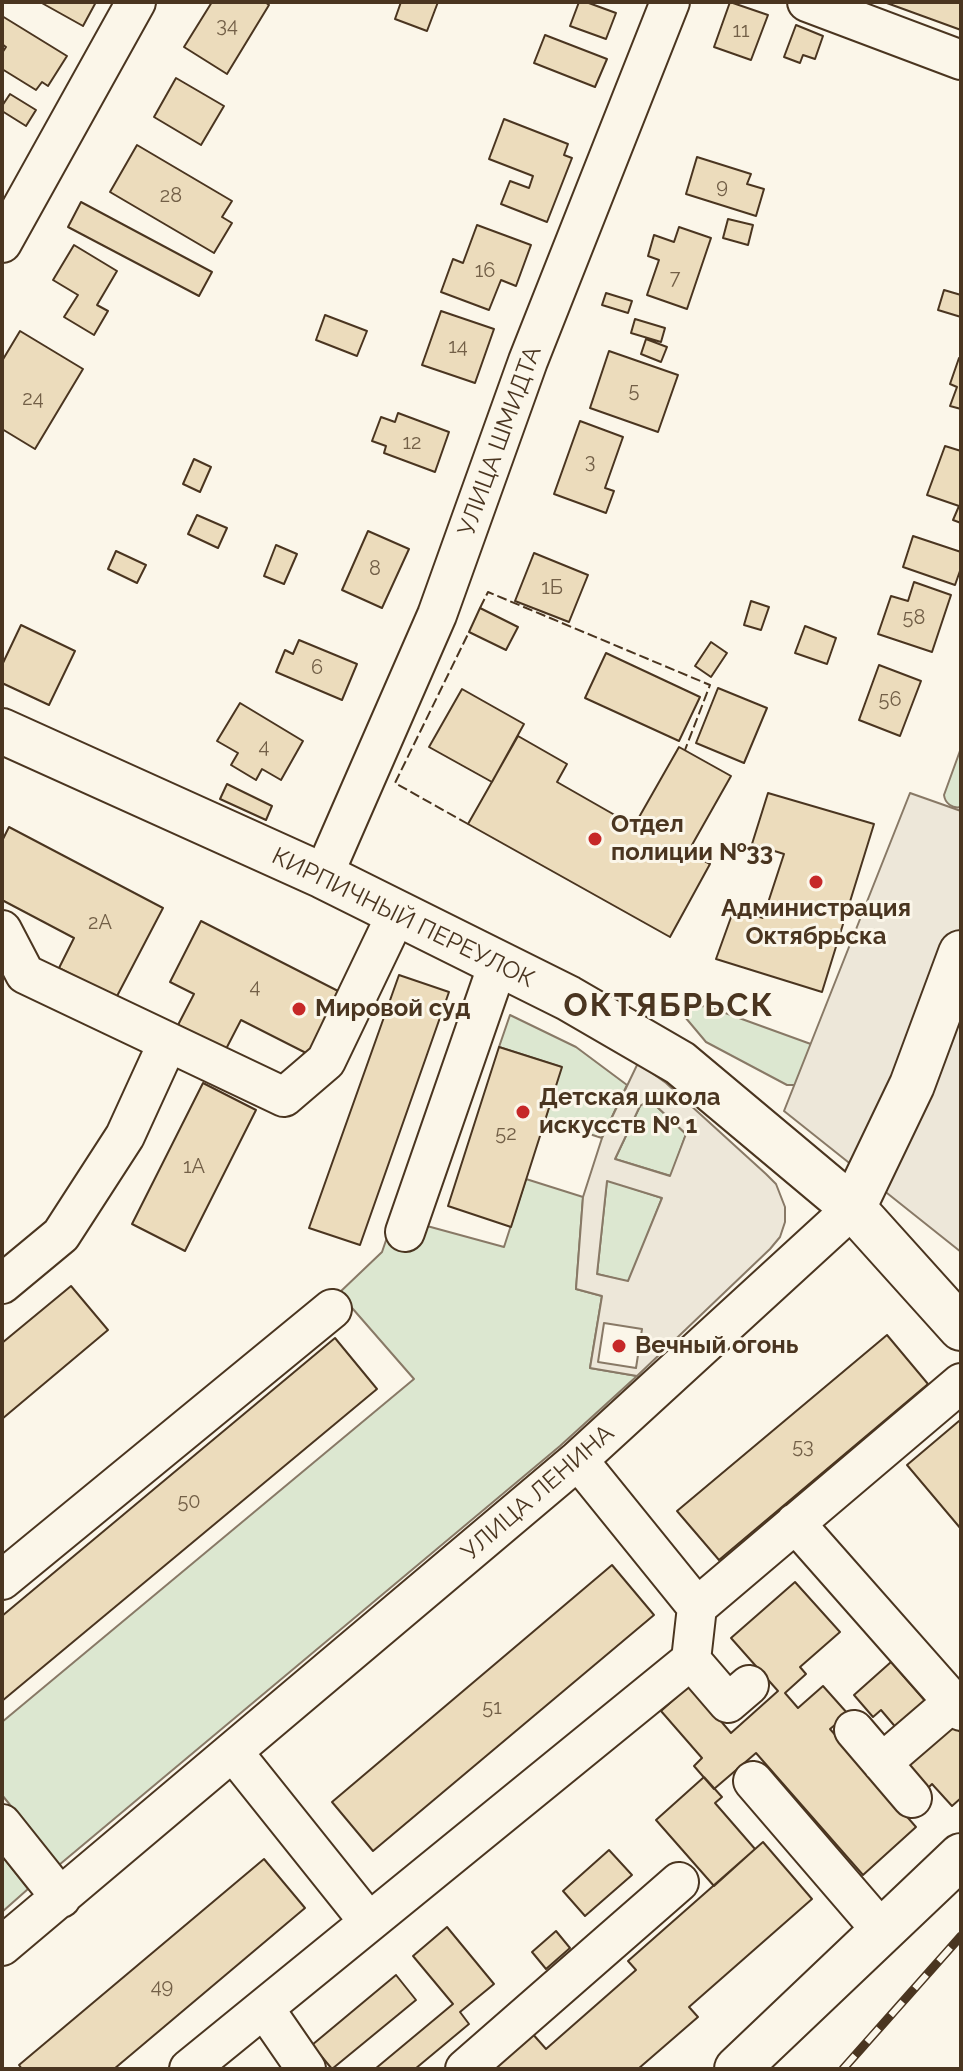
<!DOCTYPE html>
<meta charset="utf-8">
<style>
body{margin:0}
#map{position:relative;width:963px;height:2071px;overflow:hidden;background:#fbf6e9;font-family:Raleway,sans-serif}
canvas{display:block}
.frame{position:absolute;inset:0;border:4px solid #4a3520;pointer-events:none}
</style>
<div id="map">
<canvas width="963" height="2071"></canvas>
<div class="frame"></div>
</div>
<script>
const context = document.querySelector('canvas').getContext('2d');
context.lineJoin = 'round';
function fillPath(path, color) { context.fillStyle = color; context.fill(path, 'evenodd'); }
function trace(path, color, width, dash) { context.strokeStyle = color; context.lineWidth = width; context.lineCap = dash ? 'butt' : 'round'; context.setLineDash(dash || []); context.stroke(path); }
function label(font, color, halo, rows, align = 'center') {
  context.font = font + ' Raleway,sans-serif'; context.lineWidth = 6; context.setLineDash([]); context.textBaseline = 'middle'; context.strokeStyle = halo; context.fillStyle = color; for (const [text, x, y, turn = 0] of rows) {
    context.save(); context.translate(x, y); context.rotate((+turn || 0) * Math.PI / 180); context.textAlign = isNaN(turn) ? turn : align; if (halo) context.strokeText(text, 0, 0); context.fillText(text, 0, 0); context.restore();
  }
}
const green = new Path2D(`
 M961 748V807C952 809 945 803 944 795Z
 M706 1006 819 1047 795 1085H787L706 1042 685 1017 689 1007Z
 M510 1015 576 1047 627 1085 602 1138 545 1120 561 1067 499 1047Z
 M646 1101 654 1104 686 1134 671 1176 615 1159 640 1106Z
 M526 1179 583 1197 576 1289 602 1296 590 1368 637 1376 560 1446 59 1865 2 1795V1722L414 1379 339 1293 382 1252 394 1217 504 1247Z
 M607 1180 662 1198 629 1282 597 1274Z
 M2 1856 28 1889 2 1912Z`);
fillPath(green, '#dce7d0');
trace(green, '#887966', 2);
const parking = new Path2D(`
 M910 793 961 811V1252L784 1111Z
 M638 1063 666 1083 766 1174 776 1184 785 1207V1222L780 1237 770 1249 637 1376 590 1368 602 1296 576 1289 583 1197 602 1138ZM646 1102 654 1104 686 1134 670 1176 615 1159 640 1106ZM607 1181 662 1198 628 1281 597 1274ZM604 1323 642 1329 636 1368 598 1362Z`);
fillPath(parking, '#ede7d9');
trace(parking, '#887966', 2);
const building = new Path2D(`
 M40 2H96L83 26Z
 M212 2H265L269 5 227 74 184 47Z
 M401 2H438L427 31 395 19Z
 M579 2H586L616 13 606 39 570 26Z
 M730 2 768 15 751 60 714 47Z
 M884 2H961V30Z
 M2 16 67 56 48 86 42 82 36 90 2 69V53L6 47 2 44Z
 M796 25 823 36 815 59 803 55 800 63 784 57Z
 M545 35 607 59 595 87 534 63Z
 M176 78 224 106 201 145 154 117Z
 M10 94 36 110 26 126 2 111V106Z
 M504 119 568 144 564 155 572 158 547 222 501 204 510 181 529 188 533 176 489 159Z
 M137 145 232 201 222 217 232 223 214 253 110 192Z
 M697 157 751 174 747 184 764 189 756 216 686 194Z
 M81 202 212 272 199 296 68 227Z
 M728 219 753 225 748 245 723 238Z
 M477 225 531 245 516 286 501 280 489 310 441 292 453 259 463 263Z
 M679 227 711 238 687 309 647 295 659 260 648 256 654 235 674 242Z
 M74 245 117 271 97 305 108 311 94 335 64 317 78 295 53 280Z
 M944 290 961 295V317L938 310Z
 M606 293 632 301 628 313 602 305Z
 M441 311 494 329 475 383 422 365Z
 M325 315 367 331 357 356 316 340Z
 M635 319 665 328 661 342 631 333Z
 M20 331 83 369 35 449 2 429V361Z
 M646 339 667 347 661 362 641 354Z
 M609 351 678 375 658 432 590 408Z
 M959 358 961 359V409L950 406 957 387 950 384Z
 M398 413 449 432 435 472 384 453 386 446 372 441 381 417 395 422Z
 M580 421 623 437 605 488 614 491 606 513 554 494Z
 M945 446 961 451V523L953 520 959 506 927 495Z
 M194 459 211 467 200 492 183 484Z
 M197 515 227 528 218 548 188 534Z
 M368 531 409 549 382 608 342 590Z
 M913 536 961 552V568L955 585 903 567Z
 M276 545 297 554 284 584 264 576Z
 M116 551 146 565 137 583 108 569Z
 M534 553 588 575 569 622 515 601Z
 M914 582 951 595 932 652 878 634 891 596 908 601Z
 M751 601 769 607 761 630 744 625Z
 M480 608 518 627 506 650 469 632Z
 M21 625 75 651 49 705 2 683V665Z
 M805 626 836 638 827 664 795 653Z
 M299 640 357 664 342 700 276 672 285 650 293 654Z
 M711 642 727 653 711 677 695 666Z
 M606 653 700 697 679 741 585 698Z
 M879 665 921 681 900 736 859 720Z
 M718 688 767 708 744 763 696 743Z
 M462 689 524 724 492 782 429 747Z
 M240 703 303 741 281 780 262 769 256 780 231 765 238 753 217 741Z
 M518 736 567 764 557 782 634 826 679 747 731 776 688 852 710 864 670 937 468 824Z
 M227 784 272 806 266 820 220 799Z
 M768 793 874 824 822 992 716 959 734 909 763 918 784 854 752 844Z
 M9 827 163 908 116 998 59 968 74 938 2 900V841Z
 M201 921 340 992 308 1054 241 1020 226 1049 178 1025 194 994 170 982Z
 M399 975 449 992 360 1245 309 1228Z
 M499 1047 562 1067 511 1227 448 1206Z
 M203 1083 256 1110 185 1251 132 1224Z
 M71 1286 108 1330 2 1419V1343Z
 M887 1335 928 1384 719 1560 677 1511Z
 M335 1338 377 1389 2 1701V1616Z
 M959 1421 961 1423V1529L907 1465Z
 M612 1565 654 1615 373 1851 332 1802Z
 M795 1582 840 1632 800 1667 806 1674 785 1693 798 1708 823 1686 848 1714 830 1729 916 1827 863 1875 756 1753 714 1789 694 1766 702 1758 661 1711 690 1685 731 1733 778 1691 731 1638Z
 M891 1662 927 1703 898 1730 881 1710 873 1717 854 1695Z
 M954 1725 961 1733V1798L952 1806 932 1784 928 1788 907 1766Z
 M704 1777 722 1797 715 1803 755 1849 714 1886 656 1820Z
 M763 1842 812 1899 689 2007 698 2017 638 2069H499L495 2065 531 2032 546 2049 636 1970 628 1961Z
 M609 1850 632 1875 585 1916 563 1891Z
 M264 1859 305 1908 114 2069H22L19 2065Z
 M447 1927 494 1984 460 2012 469 2024 415 2069H375L453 2004 413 1956Z
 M556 1931 570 1948 546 1969 532 1952Z
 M396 1975 416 2000 332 2069 312 2045Z`);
fillPath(building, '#ecdcbc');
trace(building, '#4a3520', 2);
const minor = new Path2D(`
 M807 2 961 60
 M2 243 136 2
 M323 876 437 615 528 361 670 2
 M2 930 25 974 284 1097 326 1061 397 913
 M405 1232 498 964
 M2 1284 61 1235 125 1136 168 1042
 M578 1460 697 1607 961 1383
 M795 1523 961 1711
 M2 1580 332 1309
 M691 1660 728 1703 749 1685
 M854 1730 912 1798
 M233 1752 369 1922
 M882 1763 953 1702
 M753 1781 883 1932
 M2 1824 61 1898
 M2 1946 578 1460 853 1208
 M264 2008 306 2069
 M189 2069 691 1660 697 1607
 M465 2069 679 1882`);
const major = new Path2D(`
 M2 731 323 876 568 998 680 1063 853 1208 961 1328
 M853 1208 912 1085 961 953
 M737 2069 961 1856`);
trace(minor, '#4a3520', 42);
trace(major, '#4a3520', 48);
trace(minor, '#fbf6e9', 38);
trace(major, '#fbf6e9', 44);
const rail = new Path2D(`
 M843 2069 961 1936`);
trace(rail, '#4a3520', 9);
trace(rail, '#fbf6e9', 6, [18]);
trace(new Path2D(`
 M480 608 488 592 710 685 685 750
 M468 824 395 783 469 632`), '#4a3520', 2, [10, 4]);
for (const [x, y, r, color] of [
 [595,839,8,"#c62828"],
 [816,882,8,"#c62828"],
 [299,1009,8,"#c62828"],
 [523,1112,8,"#c62828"],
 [619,1346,8,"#c62828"]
]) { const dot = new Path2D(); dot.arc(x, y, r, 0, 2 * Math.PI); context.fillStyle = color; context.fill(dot); trace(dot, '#fbf6e9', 3); }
label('20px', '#725f47', null, [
 ["34",227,26],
 ["11",741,31],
 ["9",722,187],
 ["28",171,196],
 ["16",485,271],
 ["7",675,278],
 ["14",458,347],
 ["5",634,391],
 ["24",33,399],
 ["12",412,443],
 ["3",590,462],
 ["8",375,569],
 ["1Б",552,588],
 ["58",914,618],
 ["6",317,668],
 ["56",890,700],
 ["4",264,747],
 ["2А",100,923],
 ["4",255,987],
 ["52",506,1134],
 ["1А",194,1167],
 ["53",803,1447],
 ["50",189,1502],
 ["51",492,1708],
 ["49",162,1987]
]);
label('24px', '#4a3520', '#fbf6e9', [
 ["УЛИЦА ШМИДТА",500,441,-70],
 ["КИРПИЧНЫЙ ПЕРЕУЛОК",403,918,26],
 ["УЛИЦА ЛЕНИНА",538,1493,-41]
]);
label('bold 24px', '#4a3520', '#fbf6e9', [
 ["Отдел",611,825],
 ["полиции №33",611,853],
 ["Администрация",816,909,"center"],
 ["Октябрьска",816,937,"center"],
 ["Мировой суд",315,1009],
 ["Детская школа",539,1098],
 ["искусств № 1",539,1126],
 ["Вечный огонь",635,1346]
], 'left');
context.letterSpacing = '2px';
label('bold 32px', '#4a3520', '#fbf6e9', [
 ["ОКТЯБРЬСК",669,1006]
]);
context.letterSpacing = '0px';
</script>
